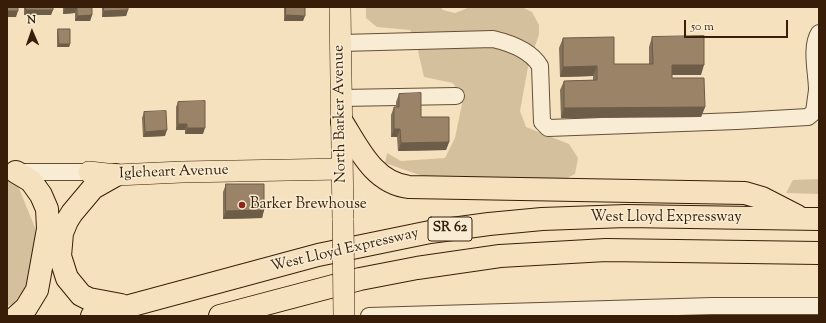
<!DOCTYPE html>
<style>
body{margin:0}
#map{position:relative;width:826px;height:323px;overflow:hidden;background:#f5e1bd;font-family:"Sorts Mill Goudy",serif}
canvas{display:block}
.frame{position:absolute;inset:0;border:8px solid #381e09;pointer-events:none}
.north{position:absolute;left:12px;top:12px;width:40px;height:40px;-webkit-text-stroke:3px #f8ecd4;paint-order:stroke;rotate:358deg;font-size:11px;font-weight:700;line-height:16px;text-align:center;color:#381e09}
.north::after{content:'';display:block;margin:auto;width:14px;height:18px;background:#381e09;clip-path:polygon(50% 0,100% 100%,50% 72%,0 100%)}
.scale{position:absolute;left:684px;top:20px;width:104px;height:18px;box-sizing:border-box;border:2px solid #381e09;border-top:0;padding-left:5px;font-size:12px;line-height:14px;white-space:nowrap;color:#381e09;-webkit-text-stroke:3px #f8ecd4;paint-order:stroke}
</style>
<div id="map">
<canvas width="826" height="323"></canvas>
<div class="frame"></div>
<div class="north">N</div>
<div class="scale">50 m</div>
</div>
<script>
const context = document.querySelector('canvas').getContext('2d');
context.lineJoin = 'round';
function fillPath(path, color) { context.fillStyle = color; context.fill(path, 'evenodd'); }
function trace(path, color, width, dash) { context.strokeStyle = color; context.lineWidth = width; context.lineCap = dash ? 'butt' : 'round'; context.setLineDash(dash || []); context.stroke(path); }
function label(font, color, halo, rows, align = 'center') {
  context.font = font + ' "Sorts Mill Goudy",serif'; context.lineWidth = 3; context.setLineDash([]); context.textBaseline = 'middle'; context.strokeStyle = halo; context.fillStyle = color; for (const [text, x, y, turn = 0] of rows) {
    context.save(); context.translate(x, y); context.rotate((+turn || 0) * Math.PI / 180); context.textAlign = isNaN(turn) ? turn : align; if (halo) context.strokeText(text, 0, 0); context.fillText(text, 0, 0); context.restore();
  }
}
fillPath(new Path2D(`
 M366 7H441L443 10 455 13 470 7H522L532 12 539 25V34L528 67 520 111 526 127 569 144 578 158 575 174 563 180H434L385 163 387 153 401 161 445 158 455 138 463 99 453 83 424 77 415 38 410 30 377 27 366 18Z
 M7 177 18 186 36 230 30 282 13 304 7 306Z
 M819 179V194L786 193 793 180Z`), '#d5c09e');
const minor = new Path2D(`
 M341 43 493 39C510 43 531 51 540 66L542 122 548 128 737 121 808 117 814 112C815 105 816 97 817 90 817 74 810 47 819 33
 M341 98 456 96
 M15 172H89
 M369 316 712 306H819`);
const major = new Path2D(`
 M340 7 343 220
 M89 172 116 175 182 172 342 169`);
const highway = new Path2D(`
 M342 122C359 149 374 183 409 187L745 193 762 198 797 216
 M16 172 31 181 41 195 47 209 48 229 37 290 26 308 17 316
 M116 175 93 188 72 213 67 221 62 233 60 256 67 278 81 295 89 299 121 305
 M92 316 318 255 430 232 489 224 542 219 626 216 819 219
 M220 316 360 279 417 268 500 256 606 250 819 253`);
trace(minor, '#674f36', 18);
trace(major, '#381e09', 22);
trace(highway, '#381e09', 24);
trace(minor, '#f8ecd4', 16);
trace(major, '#f5e1bd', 21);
trace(highway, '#f5e1bd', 22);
const majorBridge = new Path2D(`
 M343 220 344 316`);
trace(majorBridge, '#381e09', 22, []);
trace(majorBridge, '#f5e1bd', 21);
fillPath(new Path2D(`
 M24 7H53L51 15H24Z
 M63 7H92V15L90 21H75V13L63 14Z
 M102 7H128V10L126 16 102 17Z
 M284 7H305L303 21H284Z
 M58 29 70 44 69 47H57V32Z
 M652 37 701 75H672V78L705 107 701 117 561 118 560 90 564 81 593 80V76L560 77 559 48 563 38 614 64H649V47Z
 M399 94 421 117 449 142 446 150 398 151 397 137H391V115L394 107H396V102Z
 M178 102 203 134H185V130H176V107Z
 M144 112 165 136 143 137 142 118Z
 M226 184 264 210 262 218 223 219V192Z`), '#847159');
fillPath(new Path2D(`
 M65 8H77L75 13 63 14Z
 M26 10H53L51 15H24Z
 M128 10 126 16 102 17 104 11Z
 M7 11H18L16 17H7Z
 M92 15 90 21H75L77 16Z
 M286 15 305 16 303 21H284Z
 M59 44H70L69 47H57Z
 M672 65H704L701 75H668Z
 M597 66 593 76 560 77 563 67Z
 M705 107 701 117 561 118 564 108Z
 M178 124H187L185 130H176Z
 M187 128H205L203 134H185Z
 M394 129H400L397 137H391Z
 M167 130 165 136 143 137 145 132Z
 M449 142 446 150 398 151 401 143Z
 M264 210 262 218 223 219 226 211Z`), '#6c5c48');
const building = new Path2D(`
 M7 7H18V11H7Z
 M26 7H53V10H26Z
 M65 7H92V15L77 16V8H65Z
 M104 7H128V10L104 11Z
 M286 7H305V16L286 15Z
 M58 29H70V44H59Z
 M704 36V65H672V78H704L705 107 564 108V81L597 80V66L563 67V38L614 37V64H653L652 37Z
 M421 93V117H449V142L401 143 400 129H394V107H399V94Z
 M205 101V128H187V124H178V102Z
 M166 111 167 130 145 132 144 112Z
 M226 184H264V210L226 211Z`);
fillPath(building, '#9a8367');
trace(building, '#6c5c48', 1);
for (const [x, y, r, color] of [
 [242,205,4,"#8f2418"]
]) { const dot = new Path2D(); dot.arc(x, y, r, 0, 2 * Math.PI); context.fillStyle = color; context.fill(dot); trace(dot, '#f8ecd4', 1.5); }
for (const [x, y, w] of [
 [450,229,44]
]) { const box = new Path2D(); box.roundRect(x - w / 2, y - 12, w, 24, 3); context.fillStyle = '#f8ecd4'; context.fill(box); trace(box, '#381e09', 1); }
label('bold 14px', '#381e09', null, [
 ["SR 62",450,229]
]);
label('15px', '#381e09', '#f8ecd4', [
 ["North Barker Avenue",341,114,-91],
 ["Igleheart Avenue",174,173,-2],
 ["West Lloyd Expressway",666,218],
 ["West Lloyd Expressway",345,251,-13]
]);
label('15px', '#381e09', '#f8ecd4', [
 ["Barker Brewhouse",250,205]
], 'left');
</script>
